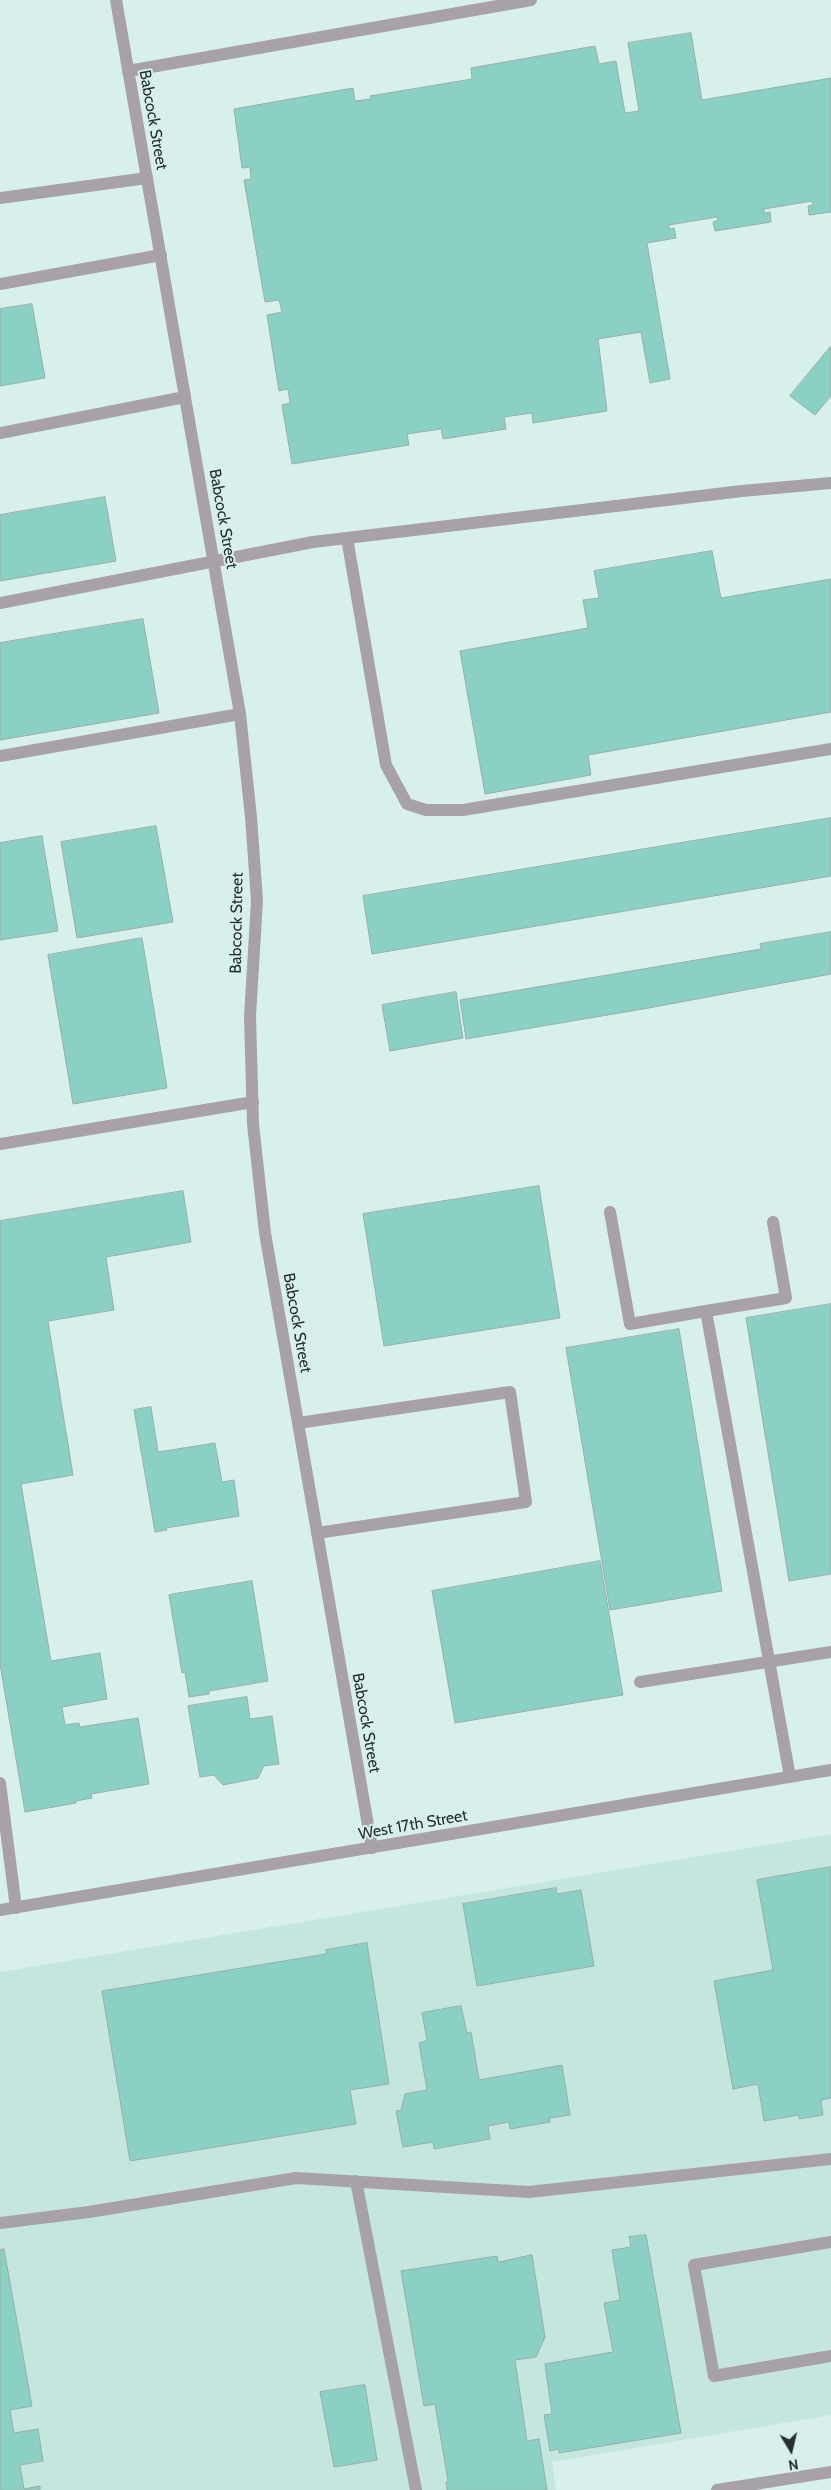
<!DOCTYPE html>
<style>
body{margin:0}
#map{position:relative;width:831px;height:2490px;overflow:hidden;background:#d8f0eb;font-family:Cabin,sans-serif}
canvas{display:block}
.north{position:absolute;left:766px;top:2425px;width:50px;height:50px;-webkit-text-stroke:4px #d8f0eb;paint-order:stroke;rotate:171deg;font-size:14px;font-weight:700;line-height:20px;text-align:center;color:#26302e}
.north::after{content:'';display:block;margin:auto;width:18px;height:22px;background:#26302e;clip-path:polygon(50% 0,100% 100%,50% 72%,0 100%)}
</style>
<div id="map">
<canvas width="831" height="2490"></canvas>
<div class="north">N</div>
</div>
<script>
const context = document.querySelector('canvas').getContext('2d');
context.lineJoin = 'round';
function fillPath(path, color) { context.fillStyle = color; context.fill(path, 'evenodd'); }
function trace(path, color, width, dash) { context.strokeStyle = color; context.lineWidth = width; context.lineCap = dash ? 'butt' : 'round'; context.setLineDash(dash || []); context.stroke(path); }
function label(font, color, halo, rows, align = 'center') {
  context.font = font + ' Cabin,sans-serif'; context.lineWidth = 4; context.setLineDash([]); context.textBaseline = 'middle'; context.strokeStyle = halo; context.fillStyle = color; for (const [text, x, y, turn = 0] of rows) {
    context.save(); context.translate(x, y); context.rotate((+turn || 0) * Math.PI / 180); context.textAlign = isNaN(turn) ? turn : align; if (halo) context.strokeText(text, 0, 0); context.fillText(text, 0, 0); context.restore();
  }
}
fillPath(new Path2D(`
 M831 1834V2415L552 2462 556 2490H0V1972Z`), '#c4e6de');
const building = new Path2D(`
 M691 33 702 100 831 78V212L809 215 808 206 813 205 812 201 764 209V213L770 212 771 222 715 231 713 222 718 220 717 217 669 225V229L674 228 676 238 647 243 670 379 650 383 641 332 598 339 607 411 533 423 532 413 504 417 506 429 443 439 441 429 407 434 409 445 292 464 282 405 290 403 288 389 279 391 267 315 282 312 279 300 265 302 244 180 251 179 250 167 242 168 234 109 353 88 355 101 371 99 370 96 472 79 471 68 595 46 599 64 616 61 625 113 639 111 628 43Z
 M32 304 45 378 0 386V309Z
 M831 346V396L815 415 790 396Z
 M105 497 116 561 0 581V515Z
 M712 551 721 598 831 579V712L588 755 591 775 485 794 460 651 588 628 583 600 599 598 594 571Z
 M143 619 159 713 0 740V643Z
 M831 818V876L372 954 363 896Z
 M156 826 173 922 77 938 61 842Z
 M42 836 58 931 0 940V843Z
 M831 932V974L643 1009 466 1039 460 1000 761 949 760 944Z
 M142 938 167 1088 73 1104 48 955Z
 M456 992 463 1038 390 1051 382 1005Z
 M539 1186 560 1318 384 1346 363 1214Z
 M183 1191 191 1242 106 1257 114 1310 48 1321 73 1475 21 1484 51 1661 100 1653 107 1699 62 1707 65 1725 79 1723 80 1727 138 1718 149 1784 91 1794 92 1798 76 1801V1803L25 1812 0 1664V1221Z
 M831 1304V1574L789 1581 746 1318Z
 M679 1329 722 1591 610 1610 566 1348Z
 M151 1407 158 1452 215 1443 222 1482 234 1480 239 1516 166 1528 167 1530 155 1532 134 1410Z
 M600 1561 623 1695 455 1723 432 1591Z
 M252 1581 268 1681 209 1691V1694L189 1697 185 1672 182 1673 169 1595Z
 M247 1697 250 1719 272 1716 279 1764 264 1766 258 1778 223 1785 214 1775 200 1777 188 1706Z
 M831 1867V2098L821 2100 823 2115 799 2119V2115L764 2121 758 2084 733 2089 714 1981 773 1970 757 1880Z
 M556 1888 557 1894 581 1890 594 1966 477 1986 463 1904Z
 M367 1943 389 2084 350 2090 356 2124 130 2161 102 1991 326 1954V1950Z
 M461 2006 467 2033 471 2032 479 2080 562 2065 570 2115 550 2118V2122L510 2129 509 2122 488 2126 490 2139 434 2149 433 2142 403 2147 396 2111 401 2110 405 2094 427 2090 419 2043 427 2040 422 2013Z
 M646 2235 681 2433 559 2453V2449L550 2451 544 2415 552 2414 545 2364 613 2352 604 2303 620 2300 612 2250 631 2247 629 2237Z
 M4 2249 32 2406 10 2410 14 2433 38 2429 43 2461 20 2465 24 2489 40 2486V2490H0V2250Z
 M532 2255 545 2337 536 2357 515 2360 527 2441 539 2439 547 2490H447L446 2482 448 2481 435 2404 424 2406 401 2271 497 2256 498 2262Z
 M365 2385 377 2460 334 2467 320 2392Z`);
fillPath(building, '#8bd1c3');
trace(building, '#98afaa', 1);
trace(new Path2D(`
 M128 71 531 0
 M0 198 147 178
 M0 284 161 255
 M0 433 185 397
 M347 538 386 765 407 804 426 810H463L831 749
 M0 603 313 542 742 491 831 483
 M0 756 240 714
 M0 1144 253 1102
 M610 1212 630 1324 706 1311 790 1777
 M706 1311 786 1298 773 1222
 M298 1423 510 1392 526 1502 317 1533
 M640 1682 831 1652
 M0 1783 16 1908
 M356 2181 416 2490
 M0 2223 89 2212 296 2178 529 2192 831 2159
 M831 2242 694 2265 714 2376 831 2356
 M717 2490 831 2472`), '#a8a1a8', 12);
trace(new Path2D(`
 M116 0 240 714 251 817 257 901 250 1016 253 1124 265 1233 372 1848`), '#a8a1a8', 12);
trace(new Path2D(`
 M0 1910 831 1770`), '#a8a1a8', 12);
label('16px', '#26302e', '#d8f0eb', [
 ["Babcock Street",153,120,80],
 ["Babcock Street",223,519,80],
 ["Babcock Street",237,923,-89],
 ["Babcock Street",297,1323,80],
 ["Babcock Street",366,1723,80],
 ["West 17th Street",413,1825,-10]
]);
</script>
